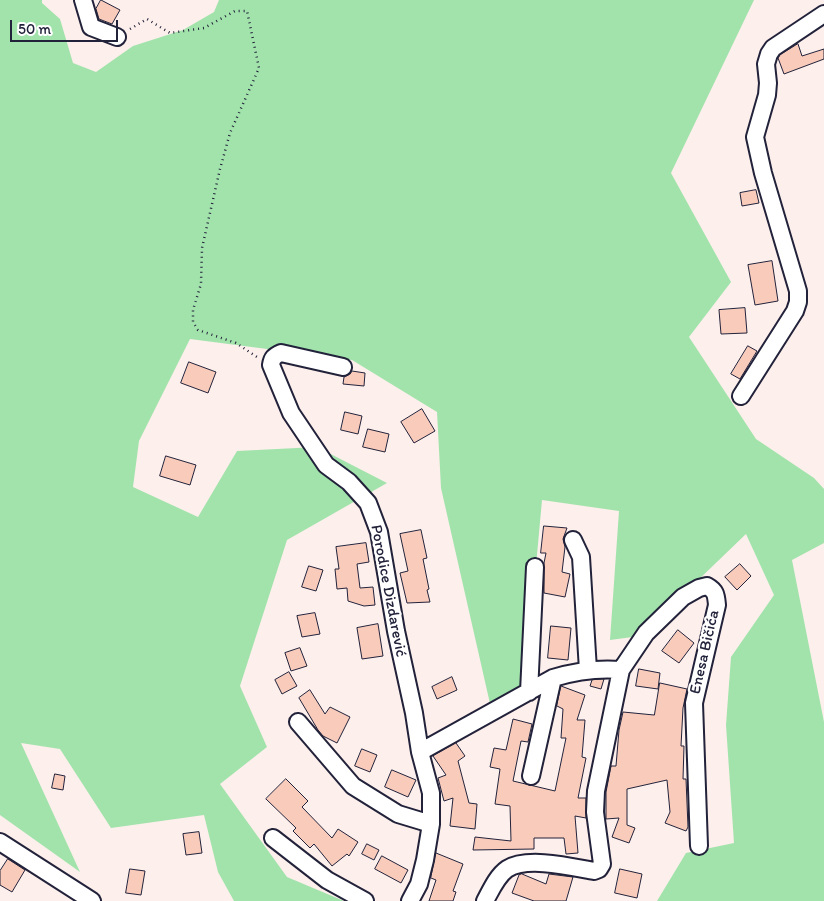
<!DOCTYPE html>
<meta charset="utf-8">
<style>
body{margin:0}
#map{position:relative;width:824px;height:901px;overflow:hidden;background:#fdefeb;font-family:Itim,sans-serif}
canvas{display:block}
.scale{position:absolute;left:10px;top:20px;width:108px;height:22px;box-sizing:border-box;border:2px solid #22223b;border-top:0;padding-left:6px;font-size:15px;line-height:18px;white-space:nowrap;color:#22223b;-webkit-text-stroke:4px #fff;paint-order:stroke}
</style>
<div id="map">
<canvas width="824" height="901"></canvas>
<div class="scale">50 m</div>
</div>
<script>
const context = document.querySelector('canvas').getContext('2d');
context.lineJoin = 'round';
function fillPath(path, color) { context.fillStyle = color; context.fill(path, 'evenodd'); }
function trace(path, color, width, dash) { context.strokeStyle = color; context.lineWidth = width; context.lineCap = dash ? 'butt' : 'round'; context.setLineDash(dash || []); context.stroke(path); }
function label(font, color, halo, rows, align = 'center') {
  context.font = font + ' Itim,sans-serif'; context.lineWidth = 4.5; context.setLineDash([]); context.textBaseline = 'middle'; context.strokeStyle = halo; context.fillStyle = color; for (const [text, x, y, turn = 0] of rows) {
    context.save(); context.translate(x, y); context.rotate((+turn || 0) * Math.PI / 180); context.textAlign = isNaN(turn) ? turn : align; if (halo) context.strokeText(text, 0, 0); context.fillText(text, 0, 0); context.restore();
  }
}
fillPath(new Path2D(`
 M0 0H42V3L60 19 73 63 96 72 133 46 183 30 214 12 219 0H754L671 173 731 282 689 337 756 439 814 478 824 489V543L792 560 824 722V901H657L686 853 734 843 726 725 731 657 774 595 746 534 640 636 610 640 619 511 542 500 525 687 491 708 441 488 437 412 352 360 190 339 139 441 133 487 198 517 237 451 317 447 387 483 287 540 240 686 267 747 220 784 287 877 344 901H234L218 872 204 815 111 828 60 749 21 743 80 872 0 815Z`), '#a2e3ac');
const building = new Path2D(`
 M101 0 120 10 112 24 99 19 96 9Z
 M798 44 802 56 824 49V59L784 74 778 58 780 55Z
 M756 190 759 203 742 206 740 193Z
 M772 261 778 301 755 305 748 265Z
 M745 308 747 333 721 334 719 310Z
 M748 346 757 351 740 379 731 374Z
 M189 362 216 372 208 393 181 383Z
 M352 371 365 373 364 386 343 384 344 377 350 374Z
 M422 409 435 431 414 443 401 422Z
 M345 412 362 416 358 434 341 430Z
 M368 429 389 434 385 452 363 447Z
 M166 456 196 465 190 485 160 476Z
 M544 526 567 528 563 539 565 547 562 572 570 574 565 597 544 593V563L546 553H541Z
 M421 530 427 558 423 559 429 589 427 590 430 602 407 603 400 573 408 571 400 534Z
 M366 543 369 562 357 564 360 588 373 587 375 605 364 606 348 601 347 588 337 589 335 569H339L336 547Z
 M740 564 751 576 737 590 725 577Z
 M309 566 323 570 316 591 302 587Z
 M315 613 320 634 302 637 297 616Z
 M378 624 383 656 362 659 357 628Z
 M551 626 571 628 568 660 548 658Z
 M678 630 694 643 679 663 662 651Z
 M300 648 307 666 291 671 285 653Z
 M639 669 660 673 658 689 636 686Z
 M289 672 297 686 282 694 275 680Z
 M452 677 457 690 437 699 432 687Z
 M604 679 601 689 590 686 592 680Z
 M660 683 687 689 683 708 681 746H684L683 779H686L688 827 686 831 665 823 670 812 667 780 627 789V825L635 828 629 843 612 837 619 818 606 819V792L611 766H616L619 730 623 712 654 715Z
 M561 686 585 695 577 720H585L582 757 586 758 578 798H586V818L575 816 578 853 566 854 564 838H534V849L473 850 475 837 511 841 510 806 495 804 500 769 490 767 494 748 506 750 513 719 532 724 528 742 521 741 513 781 555 791 566 738H561L563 709 557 706Z
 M310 690 325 714 330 707 350 717 337 743 323 736 318 730 299 698Z
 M456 743 465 756 458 761 469 803 477 804 475 829 450 826 453 798 444 801 438 778 446 775 433 756Z
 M362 749 377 755 370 772 355 766Z
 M392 770 416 780 408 797 385 787Z
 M55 774 65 776 63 790 52 788Z
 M286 779 308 801 302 807 332 838 338 829 358 842 349 856 347 854 332 866 314 844 310 848 293 831 296 828 266 799Z
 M199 832 202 853 186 855 183 834Z
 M367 844 379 850 374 860 362 854Z
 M436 853 463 864 453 891 456 892 453 901H429L436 880 431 878Z
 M382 856 408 870 401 883 375 869Z
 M8 859 25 870 12 892 0 885V871Z
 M130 869 145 871 141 895 126 893Z
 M620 869 642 874 637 898 615 893Z
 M522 874 546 884 549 874 573 877 566 901H534L512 893 519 875Z`);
fillPath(building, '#f8cbbb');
trace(building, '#22223b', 1);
const minor = new Path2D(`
 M83 0 91 27 117 37
 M343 367 281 353C274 356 272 358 271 365L291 413 326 465 349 482 368 503 379 532 396 631 414 713 420 752 431 793V824L425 860 419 884 410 901
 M741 396 795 311 798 302V291L763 173 755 137 767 95 768 83 766 64 769 54 773 48 824 14
 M573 540 581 557 588 670
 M529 692 535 567
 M298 722 353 786 398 814 431 824
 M420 752 553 678C576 671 597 668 621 670
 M531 776 553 678
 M273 838 327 880 365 901
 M0 842 92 901
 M485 901C491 890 497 876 507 869 527 856 572 867 594 871L599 869 602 864 595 812 596 791 621 670 646 633 683 597 699 588 707 586C716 591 716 595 717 605L694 703 699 846`);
trace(minor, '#22223b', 20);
trace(new Path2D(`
 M130 29 147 19 170 33 204 28 235 11H247L259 68 230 133 220 169 202 248 201 284 193 310V322L198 330 236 343 257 357`), '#22223b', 2.5, [1, 4]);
trace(minor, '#fff', 16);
label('16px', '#22223b', '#fff', [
 ["Porodice Dizdarević",388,591,79],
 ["Enesa Bičića",705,652,-77]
]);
</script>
